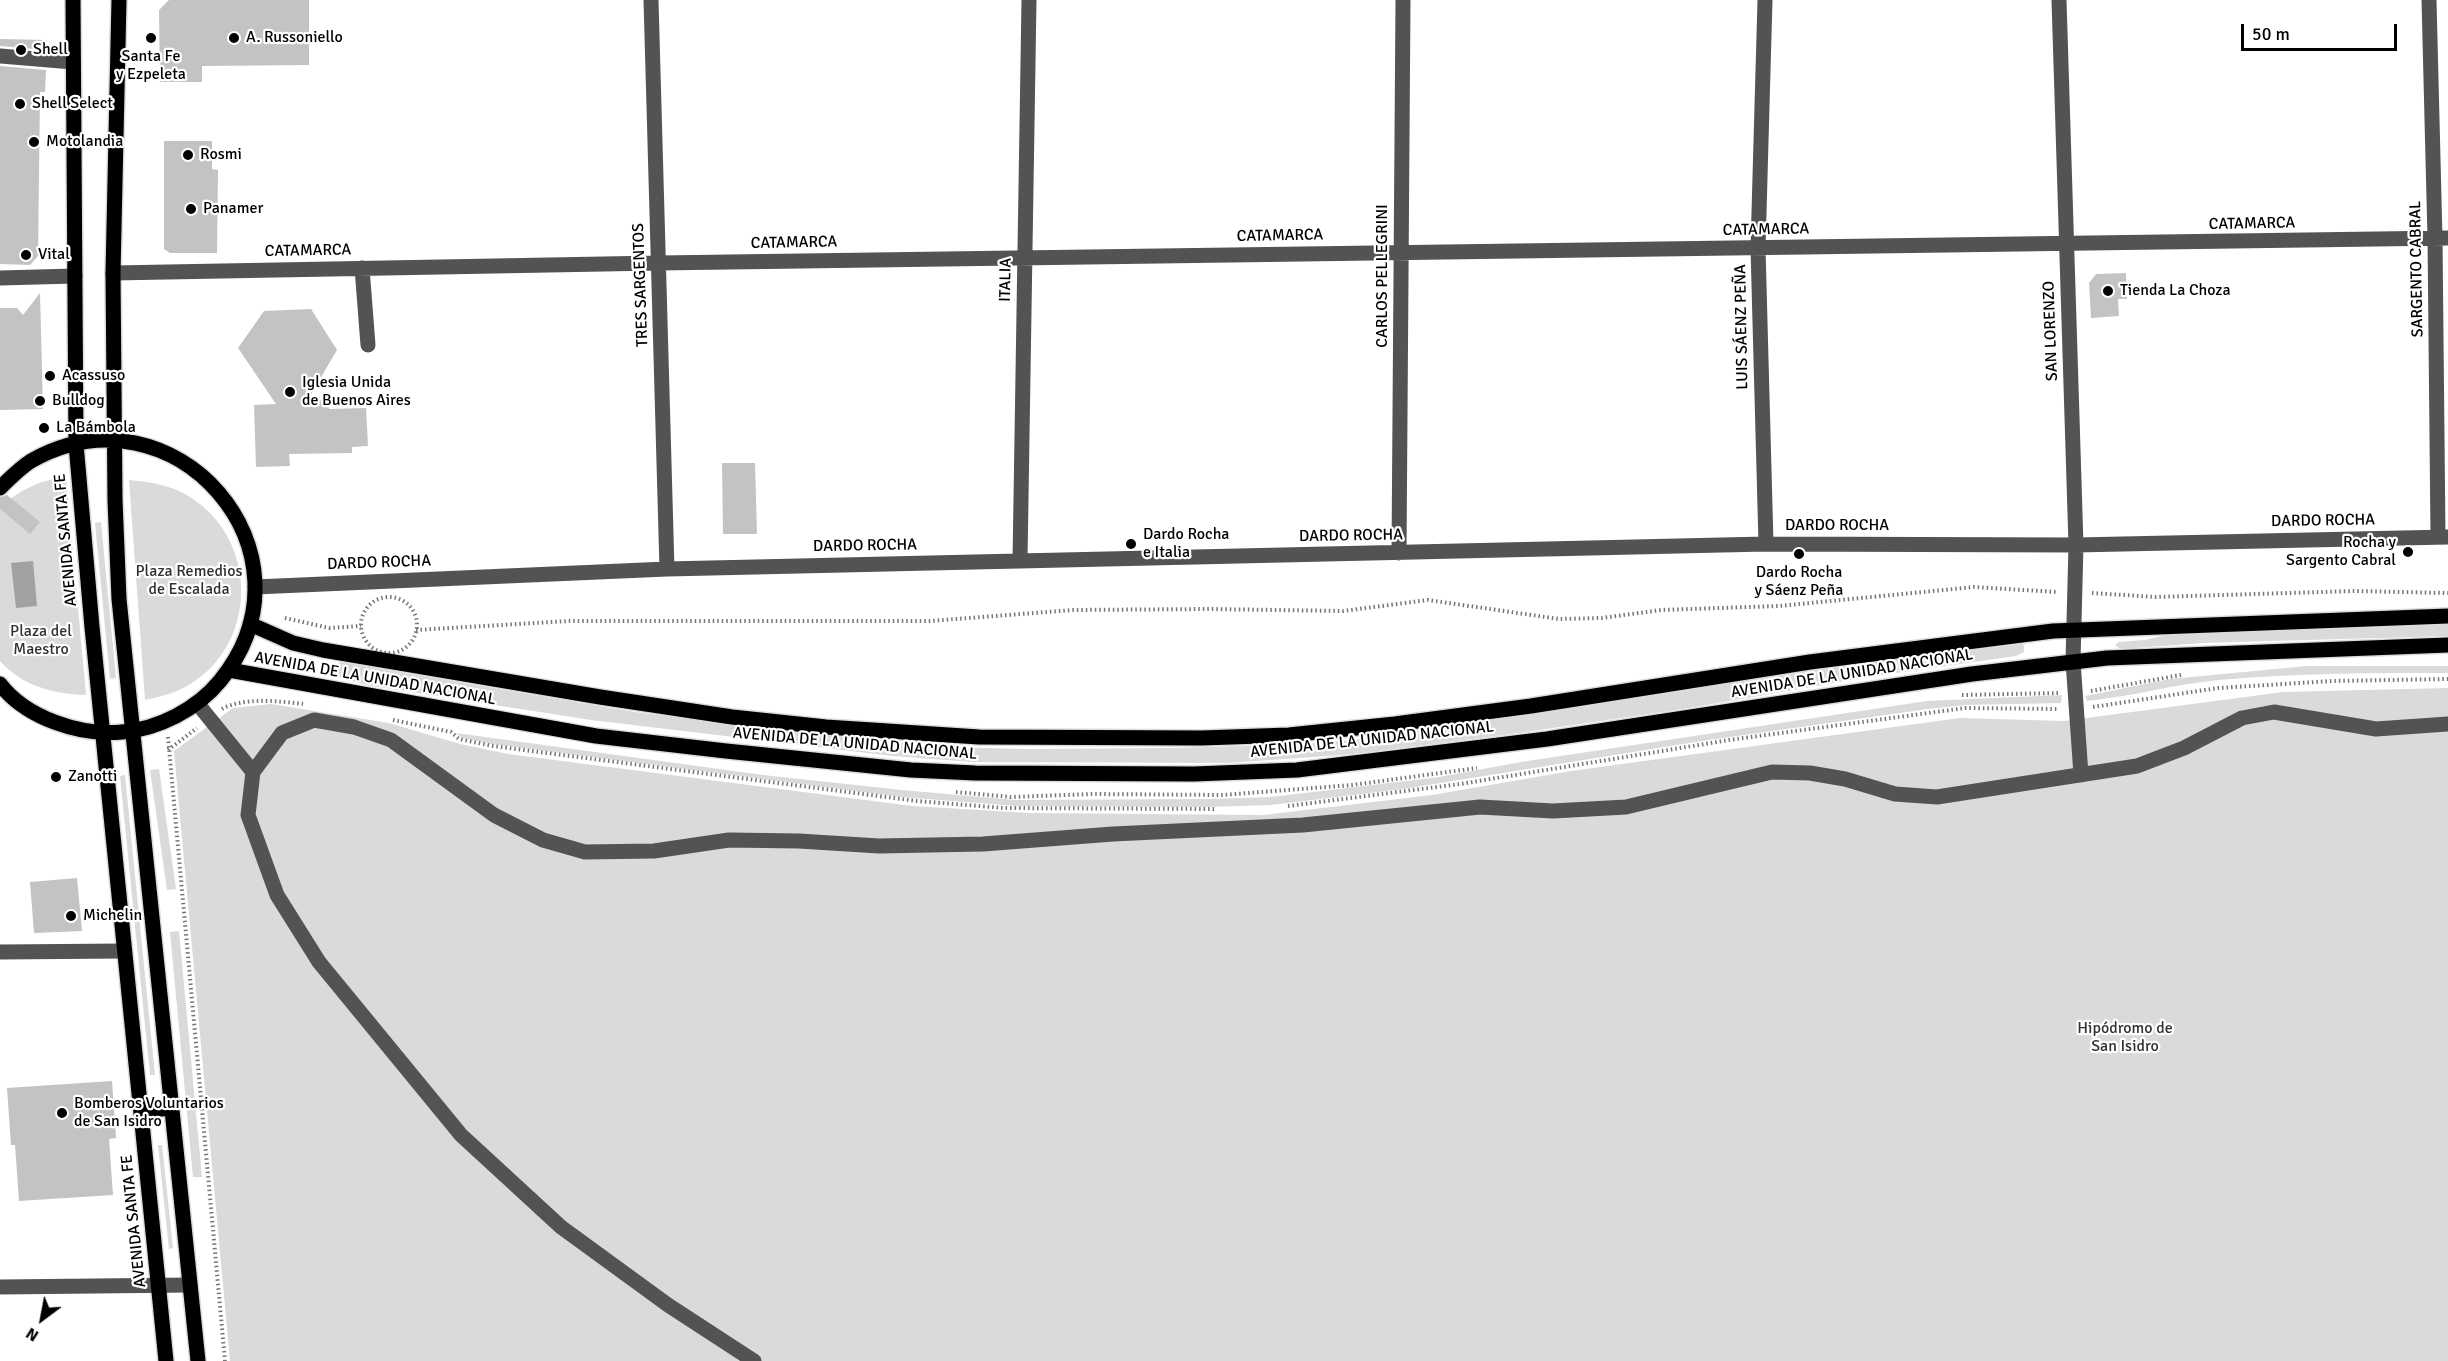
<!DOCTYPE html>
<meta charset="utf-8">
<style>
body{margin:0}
#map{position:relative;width:2448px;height:1361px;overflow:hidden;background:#fff;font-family:Signika,sans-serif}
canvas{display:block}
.north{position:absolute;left:12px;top:1289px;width:60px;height:60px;-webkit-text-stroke:4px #fff;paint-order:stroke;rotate:212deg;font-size:16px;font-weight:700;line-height:24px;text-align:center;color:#000}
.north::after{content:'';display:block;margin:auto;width:21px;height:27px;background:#000;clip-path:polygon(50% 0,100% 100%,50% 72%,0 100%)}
.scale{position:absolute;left:2241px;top:24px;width:156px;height:27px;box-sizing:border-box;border:3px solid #000;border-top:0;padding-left:8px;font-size:18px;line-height:21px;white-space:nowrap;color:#000;-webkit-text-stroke:4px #fff;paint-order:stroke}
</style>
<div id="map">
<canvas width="2448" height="1361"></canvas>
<div class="north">N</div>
<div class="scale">50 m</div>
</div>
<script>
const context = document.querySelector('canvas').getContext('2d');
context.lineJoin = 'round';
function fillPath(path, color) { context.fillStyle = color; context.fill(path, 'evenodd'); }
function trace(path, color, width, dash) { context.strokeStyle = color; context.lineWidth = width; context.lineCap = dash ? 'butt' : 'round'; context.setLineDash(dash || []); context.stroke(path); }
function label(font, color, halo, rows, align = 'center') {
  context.font = font + ' Signika,sans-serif'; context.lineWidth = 4.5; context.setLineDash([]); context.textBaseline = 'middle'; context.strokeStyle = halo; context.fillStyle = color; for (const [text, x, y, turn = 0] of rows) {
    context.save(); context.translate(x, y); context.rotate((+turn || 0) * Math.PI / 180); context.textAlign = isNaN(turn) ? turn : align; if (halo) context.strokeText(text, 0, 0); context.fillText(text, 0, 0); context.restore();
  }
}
fillPath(new Path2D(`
 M66 476 86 695C54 694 22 686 0 661V509C18 489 41 481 66 476Z
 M129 480C150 482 172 485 190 497 259 540 258 644 189 685 175 693 160 697 145 700Z
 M101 522 116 678 110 679 95 523Z
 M2448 621V636L2204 643 2120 649 2115 645 2119 642 2145 640 2180 632Z
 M2021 644 2024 645V652L2016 656 1868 677 1689 708 1519 733 1355 754 1228 763 972 762 893 756 591 720 366 685 334 676 335 665 341 662 635 712 941 747 1030 749 1173 748 1306 744 1372 738 1860 663Z
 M2307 666H2448V673C2371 673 2295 673 2219 680 2174 684 2131 697 2087 701L2085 696 2170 679Z
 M2448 688V1361H230L174 751 233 708 271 704 389 723 460 744 508 754 912 806 1030 813 1263 815 1432 795 1571 771 1960 718 2064 721 2283 692Z
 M2062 695 2061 703 1966 705 1928 709 1702 741 1403 789 1271 805 1209 807 1017 806 901 797 492 744 462 738 456 733 763 775 902 790 1015 800 1209 799 1271 797 1439 777 1521 762 1927 701Z
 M159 769 176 889 167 890 150 770Z
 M125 775 155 1075H150L120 776Z
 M179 931 202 1177H193L170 932Z
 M158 1145H162L173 1248 169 1249Z`), '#dadada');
fillPath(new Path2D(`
 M33 561 37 606 16 608 11 563Z`), '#a1a1a1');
fillPath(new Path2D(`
 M169 0H309V65L202 66V82H160L159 10Z
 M0 39 47 40 46 50 0 46Z
 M0 66 46 70 45 92H40L38 256 30 265 0 264Z
 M164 141H212V169L218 170 217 253H170L164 249Z
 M2126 273 2127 299H2118L2119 316 2091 318 2089 283 2096 274Z
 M40 293 43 409 0 410V308H17L23 315Z
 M311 309 337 350 307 401 329 400V409L366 408 368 446 352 447V453L289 454 290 466 256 467 254 405 276 404 238 348 264 311Z
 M722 463H755L757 534H723Z
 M7 495 40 522 30 534 0 509V497Z
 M77 878 82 931 34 933 30 882Z
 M112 1081 116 1138 109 1139 113 1195 19 1201 15 1145H11L7 1088Z`), '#c3c3c3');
const major = new Path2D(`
 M73 0 76 444 92 627 166 1361
 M119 0 113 273 115 500 119 599 198 1361
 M0 488C9 479 20 468 31 461 174 380 325 553 220 681 197 709 159 729 122 732 80 736 26 718 0 684
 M250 624 293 643 323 650 600 697 732 717 826 727 979 737 1202 738 1289 735 1395 724 1531 706 1810 662 2053 631 2448 616
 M229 670 596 736 726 751 911 770 975 773 1194 774 1297 770 1547 739 1972 674 2107 658 2448 645
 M141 1111 171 1108`);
trace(major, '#dbdbdb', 18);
trace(new Path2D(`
 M2092 593 2155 597 2355 591 2448 593
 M361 625a28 28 0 1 1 56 0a28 28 0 1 1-56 0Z
 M285 618 329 628 361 626
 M416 630 569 621H930L1073 610 1209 609 1343 611 1428 600 1559 619 1602 618 1661 610 1779 606 1974 587 2057 592
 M2091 691 2181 675
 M1962 695 2060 693
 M2093 707 2218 688 2332 681 2448 679
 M222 709C243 697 279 701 303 704
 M393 720 451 732 459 739 493 746 917 801 1004 808 1217 809
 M168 737 225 1361
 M168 750 197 728
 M956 792 1011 797 1092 794 1223 795 1352 785 1477 768
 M1288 806 1460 784 1729 740 1965 708 2059 709`), '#757575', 4, [1.5, 3]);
trace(new Path2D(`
 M651 0 667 569
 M1765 0 1758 248 1766 544
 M2059 0 2076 545 2073 661 2081 775
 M2429 0 2435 238 2438 537
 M0 56 73 62
 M362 268 368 345
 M113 273 658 263 2448 238
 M0 278 75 276
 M1399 553 1403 0
 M1020 561 1029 0
 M255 587 667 569 1766 544 2076 545 2448 537
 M197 703 253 772
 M0 952 124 951
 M0 1287 190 1285
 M754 1361 668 1305 561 1227 461 1135 319 962 277 895 248 815 253 772 282 733 314 720 354 727 391 740 494 815 543 840 585 852 654 851 729 840 799 841 879 846 983 844 1113 834 1303 825 1480 807 1553 811 1626 807 1772 772 1810 773 1845 779 1895 794 1937 797 2137 766 2184 748 2242 718 2274 712 2376 729 2448 724`), '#535353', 15);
trace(major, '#000', 15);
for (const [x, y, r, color] of [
 [151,38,6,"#000"],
 [234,38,6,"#000"],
 [21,50,6,"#000"],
 [20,104,6,"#000"],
 [34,142,6,"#000"],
 [188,155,6,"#000"],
 [191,209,6,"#000"],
 [26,255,6,"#000"],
 [2108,291,6,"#000"],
 [50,376,6,"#000"],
 [290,392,6,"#000"],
 [40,401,6,"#000"],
 [44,428,6,"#000"],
 [1131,544,6,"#000"],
 [2408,552,6,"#000"],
 [1799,554,6,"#000"],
 [56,777,6,"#000"],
 [71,916,6,"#000"],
 [62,1113,6,"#000"]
]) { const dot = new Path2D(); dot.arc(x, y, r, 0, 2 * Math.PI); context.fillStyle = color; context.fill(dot); trace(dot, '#fff', 2); }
label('16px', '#000', '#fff', [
 ["A. Russoniello",246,38],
 ["Shell",33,50],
 ["Santa Fe",151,57,"center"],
 ["y Ezpeleta",151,75,"center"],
 ["Shell Select",32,104],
 ["Motolandia",46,142],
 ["Rosmi",200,155],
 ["Panamer",203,209],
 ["Vital",38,255],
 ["Tienda La Choza",2120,291],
 ["Acassuso",62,376],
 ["Iglesia Unida",302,383],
 ["de Buenos Aires",302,401],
 ["Bulldog",52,401],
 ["La Bámbola",56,428],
 ["Dardo Rocha",1143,535],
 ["e Italia",1143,553],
 ["Rocha y",2396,543,"right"],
 ["Sargento Cabral",2396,561,"right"],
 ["Dardo Rocha",1799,573,"center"],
 ["y Sáenz Peña",1799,591,"center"],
 ["Zanotti",68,777],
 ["Michelin",83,916],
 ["Bomberos Voluntarios",74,1104],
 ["de San Isidro",74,1122]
], 'left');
label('16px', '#000', '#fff', [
 ["CATAMARCA",2252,224,-1],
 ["CATAMARCA",1766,230,-1],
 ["CATAMARCA",1280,236,-1],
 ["CATAMARCA",794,243,-1],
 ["CATAMARCA",308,251,-1],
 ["SARGENTO CABRAL",2417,269,-91],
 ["CARLOS PELLEGRINI",1383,276,-90],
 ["ITALIA",1006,280,-89],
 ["TRES SARGENTOS",641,285,-92],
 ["LUIS SÁENZ PEÑA",1742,327,-91],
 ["SAN LORENZO",2051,331,-92],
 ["DARDO ROCHA",2323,521,-1],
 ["DARDO ROCHA",1837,526],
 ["DARDO ROCHA",1351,536,-1],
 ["AVENIDA SANTA FE",66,540,-95],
 ["DARDO ROCHA",865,546,-1],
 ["DARDO ROCHA",379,563,-2],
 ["AVENIDA DE LA UNIDAD NACIONAL",1852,674,-9],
 ["AVENIDA DE LA UNIDAD NACIONAL",375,679,10],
 ["AVENIDA DE LA UNIDAD NACIONAL",1372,740,-6],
 ["AVENIDA DE LA UNIDAD NACIONAL",855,744,5],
 ["AVENIDA SANTA FE",134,1221,-96]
]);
label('16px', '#313131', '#fff', [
 ["Plaza Remedios",189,572],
 ["de Escalada",189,590],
 ["Plaza del",41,632],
 ["Maestro",41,650],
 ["Hipódromo de",2125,1029],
 ["San Isidro",2125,1047]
]);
</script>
